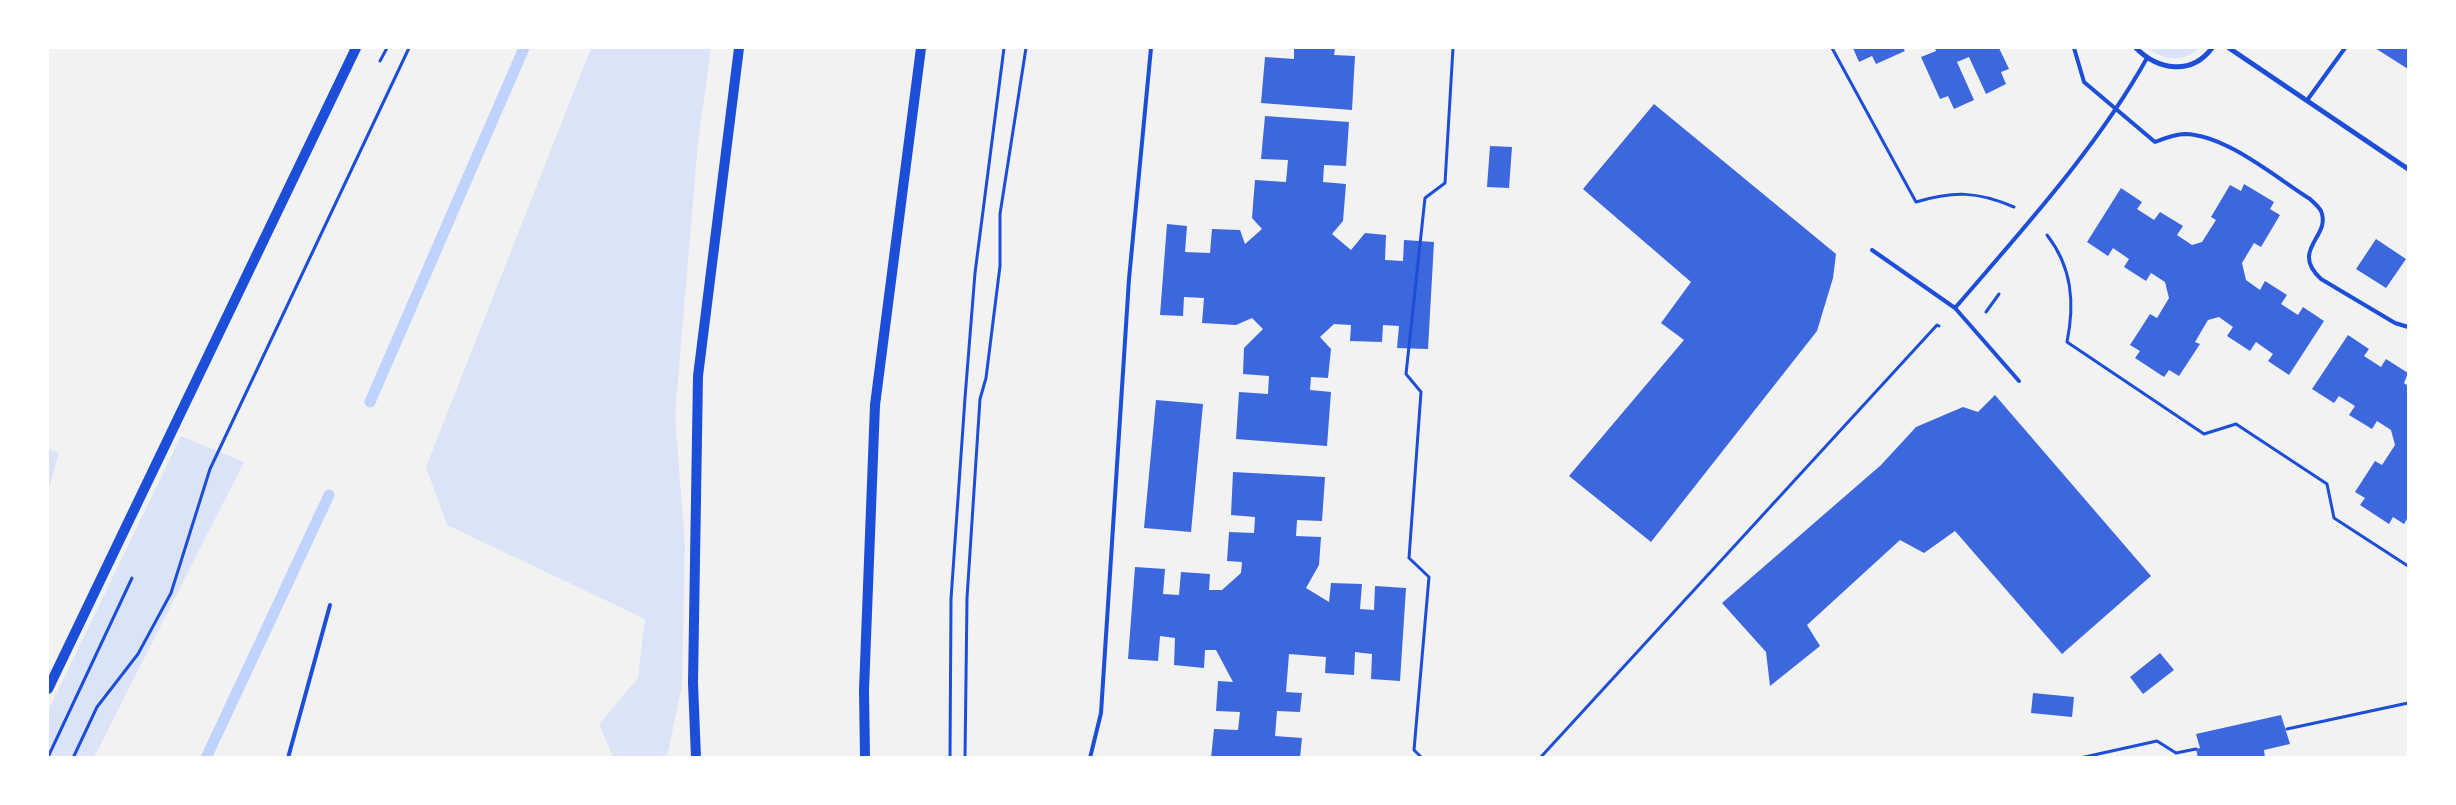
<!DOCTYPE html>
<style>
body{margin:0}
#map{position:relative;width:2456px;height:805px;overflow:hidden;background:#f2f2f2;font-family:Lato,sans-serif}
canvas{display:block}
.frame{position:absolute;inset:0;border:49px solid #fff;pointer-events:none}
</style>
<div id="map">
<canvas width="2456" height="805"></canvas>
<div class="frame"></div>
</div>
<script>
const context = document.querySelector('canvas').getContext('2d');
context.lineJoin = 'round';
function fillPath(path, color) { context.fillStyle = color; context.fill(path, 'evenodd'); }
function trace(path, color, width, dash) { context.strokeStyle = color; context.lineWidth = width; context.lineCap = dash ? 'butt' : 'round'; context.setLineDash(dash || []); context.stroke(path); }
fillPath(new Path2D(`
 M591 48H711L698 143 675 415 685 546 682 685 667 757H613L599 724 638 678 645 619 447 525 426 467Z
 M2148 48H2199C2185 63 2162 60 2148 48Z
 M181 436 244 462 94 757H48V711Z
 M48 449 59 452 48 493Z`), '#dbe4f7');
trace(new Path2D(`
 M370 402 524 48
 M206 758 329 495`), '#bfd3fe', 11);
fillPath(new Path2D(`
 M1294 48H1335L1334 55 1355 56 1352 110 1261 103 1265 57 1294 59Z
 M1853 48H1903L1905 51 1876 64 1872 56 1859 62Z
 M1935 48H1999L2009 69 2001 72 2006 84 1986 94 1969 57 1957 62 1974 100 1954 109 1948 96 1940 99 1921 57 1936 51Z
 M2375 48H2408V69Z
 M1654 104 1836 254 1833 278 1817 331 1651 542 1569 476 1684 340 1661 323 1691 282 1583 189Z
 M1265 116 1349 122 1346 166 1324 165 1323 182 1346 184 1343 221 1332 234 1351 250 1365 233 1386 235 1385 260 1403 261 1404 240 1434 242 1428 349 1397 348 1399 326 1383 325 1382 342 1350 341 1351 325 1334 324 1320 337 1331 349 1328 378 1311 377 1310 390 1331 392 1327 446 1236 439 1239 392 1268 394 1269 376 1243 374 1244 348 1263 329 1252 318 1236 325 1202 323 1204 298 1184 297 1183 316 1160 315 1167 224 1187 226 1185 252 1210 253 1212 229 1240 230 1245 244 1262 229 1252 218 1255 180 1286 182 1288 160 1261 159Z
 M1490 146 1512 147 1509 188 1487 187Z
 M2244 184 2274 202 2270 209 2280 215 2261 247 2254 243 2242 263 2246 280 2260 290 2265 281 2287 295 2281 304 2298 315 2303 307 2324 321 2289 375 2268 361 2273 354 2256 342 2250 351 2227 336 2233 327 2219 317 2208 320 2195 342 2200 344 2179 376 2169 370 2164 377 2135 358 2140 351 2130 345 2150 314 2157 318 2169 298 2165 282 2151 273 2146 281 2124 267 2129 259 2113 248 2108 256 2087 242 2121 188 2142 202 2137 209 2154 220 2160 212 2183 226 2177 235 2192 245 2202 242 2216 220 2211 217 2230 185 2241 191Z
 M2376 239 2406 259 2386 288 2356 269Z
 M2348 335 2369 349 2364 356 2381 367 2386 359 2408 373 2404 383 2408 386V517L2404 524 2393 517 2389 524 2360 505 2365 498 2355 492 2375 461 2382 465 2395 445 2391 430 2377 421 2372 429 2349 415 2355 406 2339 396 2334 403 2312 389Z
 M1995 395 2151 576 2062 654 1955 531 1924 553 1900 540 1807 625 1820 646 1770 686 1766 652 1722 603 1881 465 1916 427 1963 407 1978 412Z
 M1156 400 1203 404 1191 532 1144 528Z
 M1233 472 1325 477 1322 521 1297 520 1296 536 1321 537 1319 565 1306 588 1329 602 1331 583 1362 584 1360 609 1374 610 1375 586 1406 588 1400 681 1371 679 1372 654 1355 652 1354 675 1325 673 1326 657 1289 654 1286 692 1302 693 1300 712 1277 711 1275 736 1302 738 1300 758H1211L1214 729 1238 730 1240 712 1216 711 1218 681 1233 682 1216 650H1205L1204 668 1174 665 1175 638 1160 636 1158 661 1128 659 1135 567 1165 569 1163 594 1179 595 1181 572 1210 574 1209 590H1222L1241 573 1242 562 1227 561 1229 532 1254 533 1255 517 1231 515Z
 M2160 653 2174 670 2143 694 2130 677Z
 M2033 693 2074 697 2072 717 2031 713Z
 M2281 715 2290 744 2264 750 2265 758H2198L2196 749 2200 748 2196 734Z`), '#3d67dc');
trace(new Path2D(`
 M1832 48 1916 202C1953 191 1977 191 2014 207
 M380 61 387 48
 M2047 235C2072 267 2075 303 2067 342L2204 434 2236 424 2327 484 2334 518 2408 566
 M1986 312 1999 294
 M2287 729 2408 703
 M48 757 132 578
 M73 758 97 707 138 654 171 593 210 469 409 48
 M950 758 951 599 965 398 975 273 1004 48
 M965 758 967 598 980 399 986 378 1000 266V214L1026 48
 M1422 758 1414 750 1429 577 1409 558 1421 392 1406 374 1425 198 1445 183 1453 48
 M1540 758 1937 325 1939 326
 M2080 758 2157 741 2176 753 2196 749`), '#1d4ed8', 3);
trace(new Path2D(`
 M2074 48 2084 82 2155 142C2165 138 2175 134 2185 134 2226 135 2275 177 2310 199 2313 202 2319 207 2321 211 2332 237 2289 249 2321 279L2395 323 2408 327
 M2308 99 2345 48
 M1872 250 1955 308 2019 381
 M1955 308C2022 230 2097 148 2147 58
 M288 758 330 605
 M1090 758 1101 713 1129 279 1151 48`), '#1d4ed8', 4);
trace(new Path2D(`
 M2136 48C2158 70 2191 76 2212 48
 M2229 48 2408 169`), '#1d4ed8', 5);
trace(new Path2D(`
 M48 689 356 48
 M696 758 693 683 698 376 739 48
 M865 758 864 690 875 405 921 48`), '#1d4ed8', 10);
</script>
